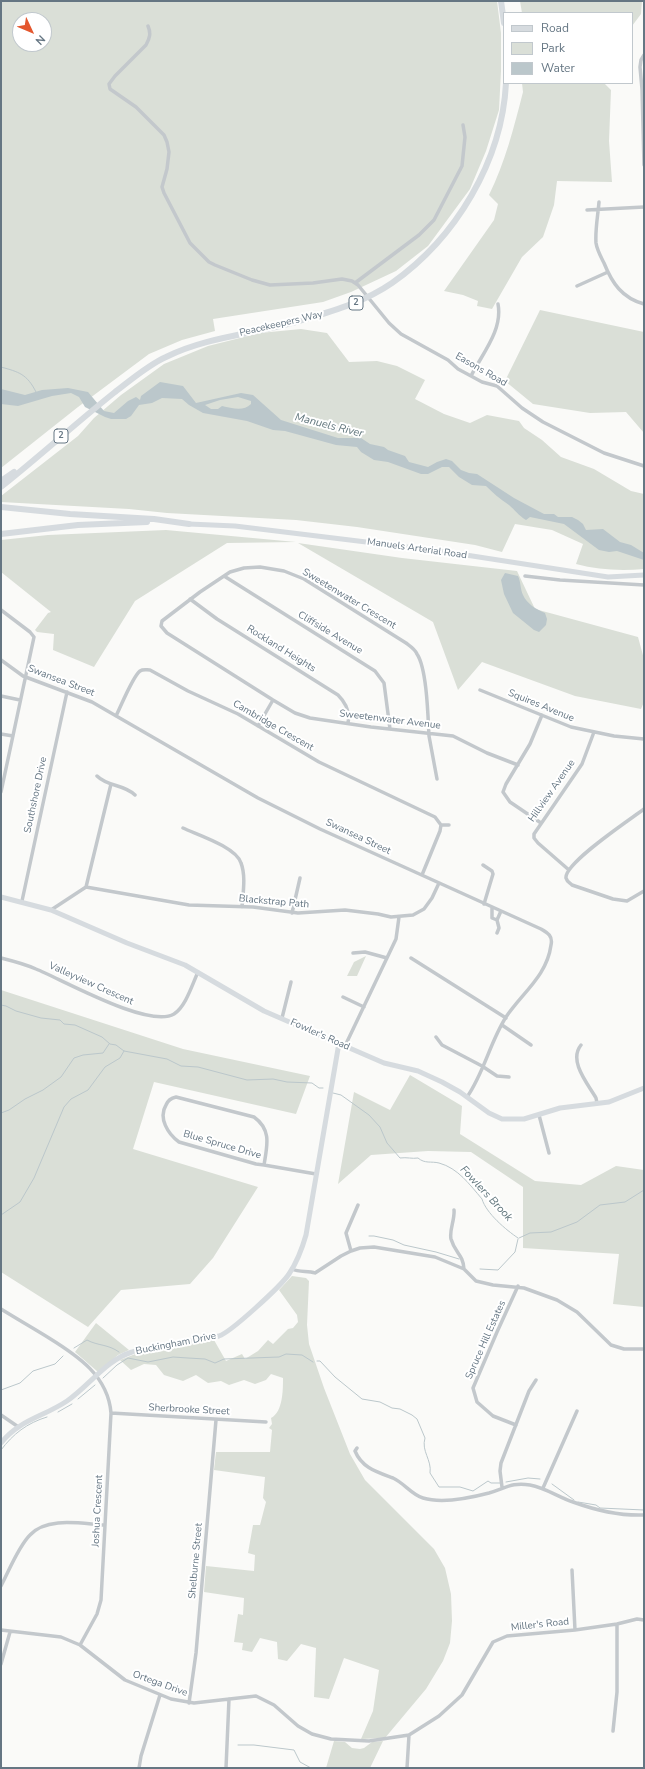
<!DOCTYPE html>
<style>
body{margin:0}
#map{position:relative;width:645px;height:1769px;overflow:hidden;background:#fafaf8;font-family:"Nunito Sans",sans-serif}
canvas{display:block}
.frame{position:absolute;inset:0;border:2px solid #657683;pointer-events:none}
.legend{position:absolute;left:503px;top:12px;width:130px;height:72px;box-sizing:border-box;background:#fff;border:1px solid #c1c8cd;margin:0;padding:5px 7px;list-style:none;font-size:12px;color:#657683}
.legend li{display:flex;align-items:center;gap:8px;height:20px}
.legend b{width:20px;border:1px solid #c1c8cd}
.north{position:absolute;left:12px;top:12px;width:40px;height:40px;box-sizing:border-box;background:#fff;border:1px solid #c1c8cd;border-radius:50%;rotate:134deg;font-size:11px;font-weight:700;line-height:16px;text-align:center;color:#657683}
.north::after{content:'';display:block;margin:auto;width:14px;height:18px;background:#e4572e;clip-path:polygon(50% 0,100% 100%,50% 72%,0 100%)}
</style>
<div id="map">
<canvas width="645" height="1769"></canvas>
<div class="frame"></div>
<ul class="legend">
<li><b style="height:5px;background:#d6dbdf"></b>Road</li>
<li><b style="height:11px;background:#dadfd7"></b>Park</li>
<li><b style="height:11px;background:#bbc7cb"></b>Water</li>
</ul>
<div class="north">N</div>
</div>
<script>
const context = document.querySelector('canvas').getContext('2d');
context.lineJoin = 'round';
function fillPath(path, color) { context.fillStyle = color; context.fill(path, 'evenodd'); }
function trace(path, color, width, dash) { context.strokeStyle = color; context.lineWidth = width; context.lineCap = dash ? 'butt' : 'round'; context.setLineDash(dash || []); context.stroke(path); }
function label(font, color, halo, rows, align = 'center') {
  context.font = font + ' "Nunito Sans",sans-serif'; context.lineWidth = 4; context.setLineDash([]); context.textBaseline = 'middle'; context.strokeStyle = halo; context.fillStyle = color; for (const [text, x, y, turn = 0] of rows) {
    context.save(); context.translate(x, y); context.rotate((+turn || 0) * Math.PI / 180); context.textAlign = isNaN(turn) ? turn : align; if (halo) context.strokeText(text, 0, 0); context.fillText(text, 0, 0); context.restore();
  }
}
fillPath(new Path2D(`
 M1 1H497L501 33V71L499 110 486 151 470 189 428 246 396 271 351 292 323 302 213 319 215 331 182 340 149 354 78 407 1 468ZM20 20H44V44H20Z
 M520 1H642L641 14 632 26V13H522Z
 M522 83H604L611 90 609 141 612 182 557 181 554 205 543 237 522 257 492 309 477 306 478 301 463 295 444 291 494 220 498 204 489 195C505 163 514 127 523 92Z
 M540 310 644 332V433L626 412 590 413 533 404 505 381Z
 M301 329 327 333 349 362 377 361 397 366 425 380 415 399 444 414 470 423 487 415 519 421 524 428 542 440 561 457 594 469 631 491 644 494V569C621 571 598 570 576 564L583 544 552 530 515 524 502 552 475 545 357 527 296 520 167 513 129 509 1 502V496L78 436 94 418 121 395 164 364 208 346 260 333Z
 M166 530 296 542 227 543 135 601 94 667 53 650 54 634 37 632 35 630 48 613 51 612 1 572V540L48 535Z
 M298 543 402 558 517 571 535 609 638 637 644 659V702L641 709 575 696 482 662 458 690 433 622Z
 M366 956 357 976H347L354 962Z
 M1 990 183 1049 310 1076 296 1114 154 1082 133 1149 258 1187 213 1258 190 1284 121 1290 88 1327 1 1272Z
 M410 1075 462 1106 460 1134 535 1181 581 1185 616 1166 644 1170V1307L613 1304 619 1254 523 1248V1187L471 1152 428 1151 371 1155 338 1184 354 1092 390 1110Z
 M292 1276 306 1278 309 1281 307 1325 309 1344 324 1388 350 1454 365 1480 434 1549 445 1568 451 1594 452 1621 450 1643 443 1661 426 1689 385 1738 361 1739 373 1711 379 1670 344 1658 329 1699 314 1697 316 1648 301 1644 287 1661 278 1659 277 1642 260 1638 252 1652 242 1650 243 1643 234 1642 238 1614 243 1615 244 1598 204 1592 206 1566 254 1571 255 1555 248 1553 253 1525H260L266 1502 263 1498 265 1477 214 1470 216 1452H270L272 1430 269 1428 272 1424 271 1418C283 1412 283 1390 283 1378L271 1374 266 1380 255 1384 244 1380 229 1385 221 1381 208 1383 196 1375 183 1381 164 1375 156 1365 144 1364 131 1370 120 1360 143 1351 214 1340 226 1361 242 1354 245 1359 258 1351 268 1340 273 1344 288 1329 293 1328 298 1322 297 1315 279 1290Z
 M96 1323 129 1350 118 1355 98 1372 75 1352Z
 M334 1741 345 1742 352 1748 360 1749 364 1748 372 1742 383 1741 370 1768H326Z`), '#dadfd7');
fillPath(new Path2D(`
 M160 382 183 386 196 403 241 393 253 395 281 420 338 438H361L370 444 384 447 388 450 405 456 409 462 428 467 437 462 446 459 452 461 461 470 469 473 477 474 514 498 544 514H554L558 517H572L578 520 583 524 586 530 603 529 620 542 631 545 644 553V560L617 551 609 552 599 550 564 524 530 517 526 520C518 515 515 510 509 505 500 499 493 493 486 486L472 485 459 477 449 467H442L428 474H421L388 462 374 460 361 452 357 447 336 445 285 431 273 430 247 421 203 413 189 405 182 399 162 398 152 403 139 405 131 416 126 419H111L105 417 85 407 79 397 71 393 52 396 18 406 1 404V389L25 395 42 390 68 388 88 392 104 411 114 413 128 401 136 397 140 400 141 396ZM238 397 251 401V404C243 412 232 408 222 406L218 409H211L205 405 220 400Z
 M505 573 518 576C521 582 520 589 523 595 527 604 536 609 545 613L547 619 546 625 539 632 534 630 513 613 504 594 501 580Z`), '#bbc7cb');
trace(new Path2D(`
 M1 367C19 372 27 374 36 392
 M1 1005 6 1006 16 1011 41 1018 60 1020 64 1024 75 1025 102 1037 110 1044 116 1045 124 1051 167 1059 181 1066 198 1067 247 1080 273 1079 287 1082 312 1083 319 1088H323
 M333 1093 341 1095 369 1115 380 1127 387 1143 400 1158C407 1157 412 1159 418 1158 425 1164 431 1161 439 1163 458 1168 470 1185 482 1199 486 1213 506 1230 518 1238
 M1 1113 9 1110 25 1099 43 1090 61 1077 74 1058 83 1055 103 1053 109 1044
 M1 1215 20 1202 34 1178 64 1107 71 1099 88 1090 105 1067 120 1058 124 1051
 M369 1236H374L393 1240 404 1245 436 1252 459 1259
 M519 1238 530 1233 551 1232 577 1222 600 1205 625 1202 644 1190
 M480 1269 498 1270 515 1252 518 1239
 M74 1348 87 1340C98 1346 108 1344 119 1352
 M317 1361H320L335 1377 362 1399 380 1402 392 1408 400 1409 412 1415 417 1419 425 1438C421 1451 432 1460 430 1473L439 1487H460L473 1491 488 1481 491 1483H500
 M103 1378 117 1365 128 1358 148 1362 173 1357 188 1358 205 1359 215 1363 224 1359 279 1357 286 1354 302 1355 313 1362
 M1 1390 20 1383 33 1371 55 1364 63 1356
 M78 1399 95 1385
 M58 1412 72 1404
 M1 1450C13 1434 27 1423 47 1417
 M506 1482 528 1478 540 1479
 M552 1484 574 1500
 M578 1502 596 1505 600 1508 644 1510
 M238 1745H254L294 1750 300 1762 311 1768`), '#bbc7cb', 1);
trace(new Path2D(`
 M148 26C151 33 150 38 146 45L115 76 109 84 110 89 136 107 164 135 167 142 169 152 167 169 162 187 164 193 190 243 209 262 215 265 252 280 270 285 313 283 342 279 352 281 358 285 389 323 401 334 448 360 458 369 471 376 482 382 497 386 522 408 543 422 604 453 644 466
 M644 165 642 89 640 67 641 60 644 55
 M599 202C598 215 595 230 596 243 597 250 601 257 604 263 612 283 622 298 644 304
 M587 210 644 207
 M355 283 419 235 434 220 462 166 465 137 463 125
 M577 286 608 272
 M471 376C482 354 503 330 498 304
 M224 576 375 671 384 683 390 729
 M525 576 560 580 644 585
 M190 599 217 619 338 695C346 703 350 713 348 723
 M1 610 30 632 34 637 1 792
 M1 660 23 676 92 702 258 798 320 829 541 929C548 933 553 936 551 945 547 976 522 993 506 1017 490 1042 484 1073 467 1097
 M480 690 571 727 614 736 644 739
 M1 696 20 700
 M116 716C121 706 133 676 140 671 143 669 146 670 150 670L188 691 238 714 319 762 435 817 441 825 440 831 422 875
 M258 726 273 700
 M1 734 13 736
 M97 776C108 787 124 784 135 795
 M437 779 429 736C428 717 427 669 417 654 415 649 410 646 406 643L304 579 284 571 260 567 244 568 230 572 200 592 162 621 161 626 167 633 273 700 295 713 310 718 371 727 453 736 487 753 518 765
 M644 809C631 819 564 863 566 878 567 882 570 883 572 885L613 899 627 901 644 891
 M541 823 510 802 503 792 506 784 530 744 542 715
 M441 825H449
 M183 828C198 835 236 847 241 863 246 876 243 893 242 907
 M483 865 492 871 493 874 484 904
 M569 870 538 843 534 838V834L582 764 594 732
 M86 887 111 784
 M22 901 67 692
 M492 907V918L497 920
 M51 910 86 887 189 905 253 907 298 913 345 910 378 914 391 917 413 915 424 909 432 898 439 883
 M292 913 300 878
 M497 933 499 928 497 920 501 911
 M353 953 365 952 387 958
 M1 958C13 961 25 964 36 969 63 980 149 1029 174 1014 186 1006 192 985 198 972
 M411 958 506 1018
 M343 997 364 1007
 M282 1018 291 982
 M502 1025 531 1045
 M436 1037 442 1045 482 1066
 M581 1045C568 1061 588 1084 596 1098L597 1103
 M345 1046 396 939 399 917
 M482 1066 497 1076 509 1077
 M539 1115 549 1153
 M264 1165C267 1146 272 1130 254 1117L176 1097C171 1098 168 1100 166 1105 158 1118 168 1134 179 1142L256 1164 264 1165 316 1174
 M454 1210C455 1220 449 1230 451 1239 455 1253 463 1254 464 1269
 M351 1251 346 1233 358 1205
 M292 1269C300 1273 308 1270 315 1273L341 1256 351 1251 360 1248 374 1247 435 1257 464 1269 476 1281 493 1285 524 1288 557 1300 577 1312 611 1345 624 1349H644
 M1 1309C17 1319 33 1328 49 1338 78 1356 108 1376 111 1413L101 1600 97 1614 80 1645
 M111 1413 266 1422
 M1 1415 17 1426
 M516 1425 493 1416 477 1402 473 1388 497 1332 518 1286
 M357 1448 355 1451C362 1468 377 1472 393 1478 404 1483 412 1495 423 1498 443 1504 470 1498 489 1493 506 1488 512 1482 530 1485 546 1488 558 1497 573 1502 595 1510 620 1516 644 1515
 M502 1487 500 1471 501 1463 529 1391 536 1380
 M543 1488 577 1411
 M572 1570 575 1630
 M1 1586C9 1571 18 1547 30 1535 47 1516 83 1524 105 1525
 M1 1630 61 1637 80 1645 125 1680 171 1699 194 1703 256 1696 274 1705 298 1726 312 1734 331 1739 369 1741 409 1735 439 1716 462 1695 493 1642 507 1636 575 1630 617 1624 637 1619 644 1620
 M1 1664 10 1632
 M189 1703 196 1653 216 1420
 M613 1731 617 1692V1624
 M139 1768 141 1756 160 1695
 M226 1768 229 1699
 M407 1768 409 1735`), '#c3c8cc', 3.5);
trace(new Path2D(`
 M189 524 235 526 440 551 608 577 644 575
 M1 897 51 910 127 943 185 965 264 1011 384 1063 418 1071 442 1082 460 1092 489 1113 502 1119H524L560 1108 609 1102 644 1088
 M1 1443C19 1420 43 1417 67 1401 89 1386 106 1360 132 1352 160 1342 190 1344 219 1336 231 1332 281 1286 289 1274 297 1262 302 1249 306 1235L339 1043`), '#d6dbdf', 5);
trace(new Path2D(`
 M501 1 504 23
 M1 481 14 472
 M1 487C40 456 76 423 115 392 131 380 148 365 166 357 211 335 260 334 306 319 336 310 366 301 392 283 456 238 502 161 506 83
 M1 507 70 514 154 519 189 524
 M1 534 78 525 147 522`), '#d6dbdf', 6);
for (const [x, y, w] of [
 [356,303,14],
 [61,436,14]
]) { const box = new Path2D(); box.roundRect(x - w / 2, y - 7, w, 14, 3); context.fillStyle = '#fff'; context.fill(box); trace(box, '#657683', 1); }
label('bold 9px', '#657683', null, [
 ["2",356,303],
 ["2",61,436]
]);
label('10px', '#657683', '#fff', [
 ["Peacekeepers Way",281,324,-13],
 ["Easons Road",481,370,30],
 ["Manuels Arterial Road",417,549,8],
 ["Sweetenwater Crescent",349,599,31],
 ["Cliffside Avenue",330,633,31],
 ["Rockland Heights",281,649,32],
 ["Swansea Street",61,681,21],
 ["Squires Avenue",541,706,22],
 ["Sweetenwater Avenue",390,720,7],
 ["Cambridge Crescent",273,726,30],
 ["Hillview Avenue",552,791,-55],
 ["Southshore Drive",36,795,-78],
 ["Swansea Street",358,837,25],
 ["Blackstrap Path",274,902,5],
 ["Valleyview Crescent",91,984,24],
 ["Fowler's Road",320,1035,24],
 ["Blue Spruce Drive",222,1145,16],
 ["Spruce Hill Estates",486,1340,-66],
 ["Buckingham Drive",176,1344,-11],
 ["Sherbrooke Street",189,1410,3],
 ["Joshua Crescent",98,1511,-87],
 ["Shelburne Street",196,1561,-85],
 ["Miller's Road",540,1625,-6],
 ["Ortega Drive",160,1684,20]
]);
label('italic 11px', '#60757c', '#fff', [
 ["Manuels River",329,426,14],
 ["Fowlers Brook",486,1194,47]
]);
</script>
